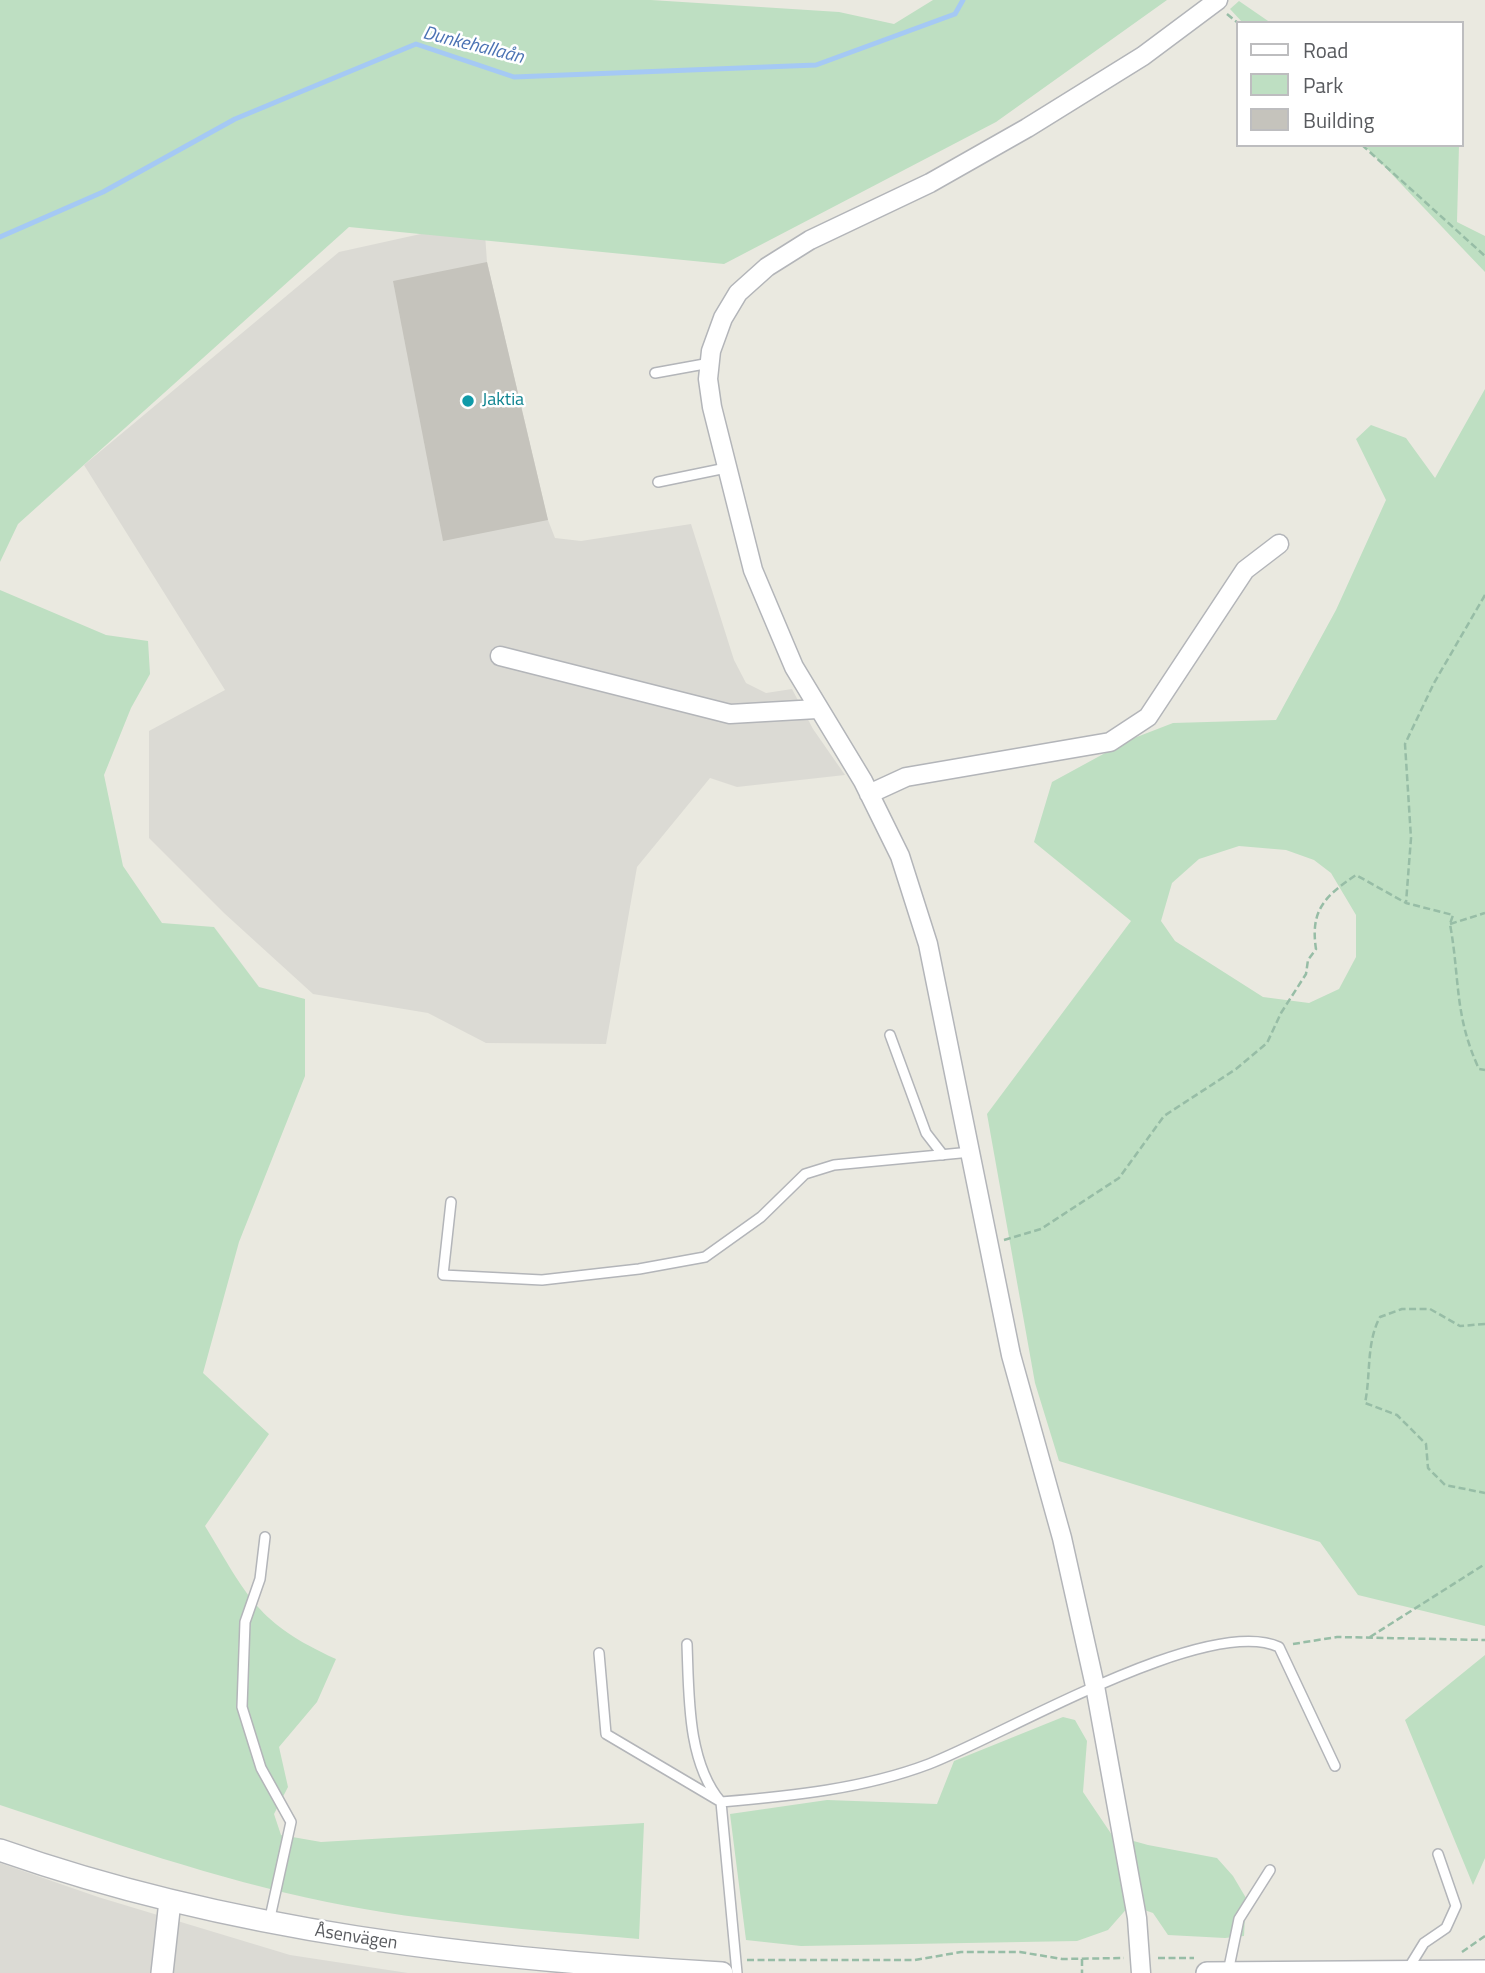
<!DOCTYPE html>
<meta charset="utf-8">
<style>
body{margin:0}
#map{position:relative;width:1485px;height:1973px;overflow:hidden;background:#eae9e0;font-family:"Titillium Web",sans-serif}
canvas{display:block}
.legend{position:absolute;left:1236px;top:21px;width:228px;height:126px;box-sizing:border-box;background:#fff;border:2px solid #bdbdbf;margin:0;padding:9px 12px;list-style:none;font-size:21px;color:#595b5f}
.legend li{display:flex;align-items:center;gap:14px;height:35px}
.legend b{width:35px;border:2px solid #bdbdbf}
</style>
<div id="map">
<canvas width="1485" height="1973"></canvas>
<ul class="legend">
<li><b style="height:9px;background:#fff"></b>Road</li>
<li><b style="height:19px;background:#bedfc2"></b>Park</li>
<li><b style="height:19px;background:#c5c3bc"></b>Building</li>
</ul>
</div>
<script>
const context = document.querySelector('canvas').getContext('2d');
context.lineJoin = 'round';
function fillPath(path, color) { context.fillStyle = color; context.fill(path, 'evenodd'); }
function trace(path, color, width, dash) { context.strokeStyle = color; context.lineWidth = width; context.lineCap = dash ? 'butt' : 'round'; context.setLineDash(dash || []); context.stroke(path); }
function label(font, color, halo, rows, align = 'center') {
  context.font = font + ' "Titillium Web",sans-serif'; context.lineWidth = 5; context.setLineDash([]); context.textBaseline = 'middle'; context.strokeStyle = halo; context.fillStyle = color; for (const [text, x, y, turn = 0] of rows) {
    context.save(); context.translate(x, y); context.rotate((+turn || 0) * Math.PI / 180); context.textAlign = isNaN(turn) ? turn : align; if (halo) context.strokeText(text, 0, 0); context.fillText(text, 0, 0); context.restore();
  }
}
fillPath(new Path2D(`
 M484 220 487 262 548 520 555 538 581 541 691 524 734 660 746 683 766 693 792 689 813 729 845 775 737 787 710 778 637 867 606 1044 486 1043 428 1013 313 994 224 913 149 838V731L225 690 84 465 339 252Z
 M0 1863 98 1897 290 1955 408 1973H0Z`), '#dbdad4');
fillPath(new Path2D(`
 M0 0H651L839 12 894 24 933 0H1167L996 122 724 264 349 227 18 524 0 562Z
 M1239 1 1271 23H1243L1230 9Z
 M1364 145H1459L1457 222 1485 236V272Z
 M1485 389V1626L1358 1595 1320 1542 1059 1461 1035 1383 987 1114 1131 921 1034 842 1052 782 1129 740 1173 723 1276 720 1336 610 1386 500 1356 439 1371 425 1406 438 1435 478ZM1239 846 1286 850 1314 860 1331 873 1356 915V957L1339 989 1309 1003 1263 997 1175 941 1161 921 1172 883 1199 859Z
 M0 590 106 635 148 641 150 674 131 708 104 775 123 866 162 923 214 927 259 987 305 999V1076L239 1242 203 1373 269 1434 205 1526C248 1597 257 1623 336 1659L317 1702 279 1747 288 1787 274 1814 281 1835 321 1842 644 1823 639 1939C535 1930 430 1923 327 1902 215 1879 108 1841 0 1805Z
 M1485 1655V1858L1473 1885 1405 1720Z
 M1063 1717 1075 1720 1087 1741 1083 1792 1112 1835 1148 1845 1217 1858 1233 1876 1246 1898 1244 1936 1225 1938 1168 1935 1153 1913 1130 1905 1108 1930 1077 1941 801 1946 746 1940 730 1814 827 1800 937 1804 954 1761Z`), '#bedfc2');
trace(new Path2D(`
 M0 237 103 192 235 119 416 44 514 77 816 65 955 14 963 0`), '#a5c9f4', 5);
fillPath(new Path2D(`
 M487 262 548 520 443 541 393 281Z`), '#c5c3bc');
const service = new Path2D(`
 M655 373 710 363
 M658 482 726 468
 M890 1035 926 1133 943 1155
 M451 1202 443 1275 542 1280 639 1269 705 1257 761 1217 805 1174 834 1165 971 1152
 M265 1537 260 1579 245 1622 242 1707 261 1768 291 1822 269 1922
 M687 1644C689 1695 687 1762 721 1802 791 1796 863 1789 929 1764 1004 1735 1207 1614 1279 1647L1335 1766
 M599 1653 606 1734 721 1802 737 1973
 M1408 1969 1424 1943 1446 1928 1456 1906 1438 1854
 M1228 1972 1239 1919 1270 1870`);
const minor = new Path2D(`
 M500 656 730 714 817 709
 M869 794 906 777 1110 742 1148 717 1245 570 1279 544
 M1141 1973 1137 1918 1095 1686 1062 1538 1011 1355 928 944 900 856 863 781 794 667 753 570 712 407 708 379 711 351 723 318 738 293 767 267 810 240 930 183 1027 128 1143 56 1218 0`);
const tertiary = new Path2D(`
 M0 1850C233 1932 477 1959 722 1973
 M162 1973 170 1901
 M1207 1973 1485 1971`);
trace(service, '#b3b5b9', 12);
trace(minor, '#b3b5b9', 21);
trace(tertiary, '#b3b5b9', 24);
trace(new Path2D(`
 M1227 14 1238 23
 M1362 145 1485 256
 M1485 595 1434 683 1405 744 1411 838 1406 903 1453 915 1450 924C1460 979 1454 1015 1479 1069L1485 1070
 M1450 924 1485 913
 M1004 1240 1041 1229 1119 1178 1164 1116 1236 1069 1267 1043 1281 1013 1306 974 1308 960 1316 949C1310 910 1325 896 1356 875L1406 903
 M1485 1324 1460 1326 1430 1309H1402L1380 1317C1366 1343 1371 1374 1365 1403L1397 1415 1426 1444 1428 1468 1445 1485 1485 1493
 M1370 1637 1485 1564
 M1293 1644 1337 1637 1485 1640
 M1462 1952 1485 1936
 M1158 1958H1194
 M1082 1959V1973
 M747 1960H915L961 1952H1020L1062 1959 1124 1958`), '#97bda6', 2.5, [7, 3.5]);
trace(service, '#fff', 9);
trace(minor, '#fff', 18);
trace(tertiary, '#fff', 21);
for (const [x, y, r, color] of [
 [468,401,7,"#0f9aa8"]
]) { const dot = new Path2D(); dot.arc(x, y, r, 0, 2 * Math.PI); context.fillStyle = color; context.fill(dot); trace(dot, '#fff', 2.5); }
label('18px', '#0d838f', '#fff', [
 ["Jaktia",482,401]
], 'left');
label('18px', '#595b5f', '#fff', [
 ["Åsenvägen",356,1938,9]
]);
label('italic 19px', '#4c73b4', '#fff', [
 ["Dunkehallaån",473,46,14]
]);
</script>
